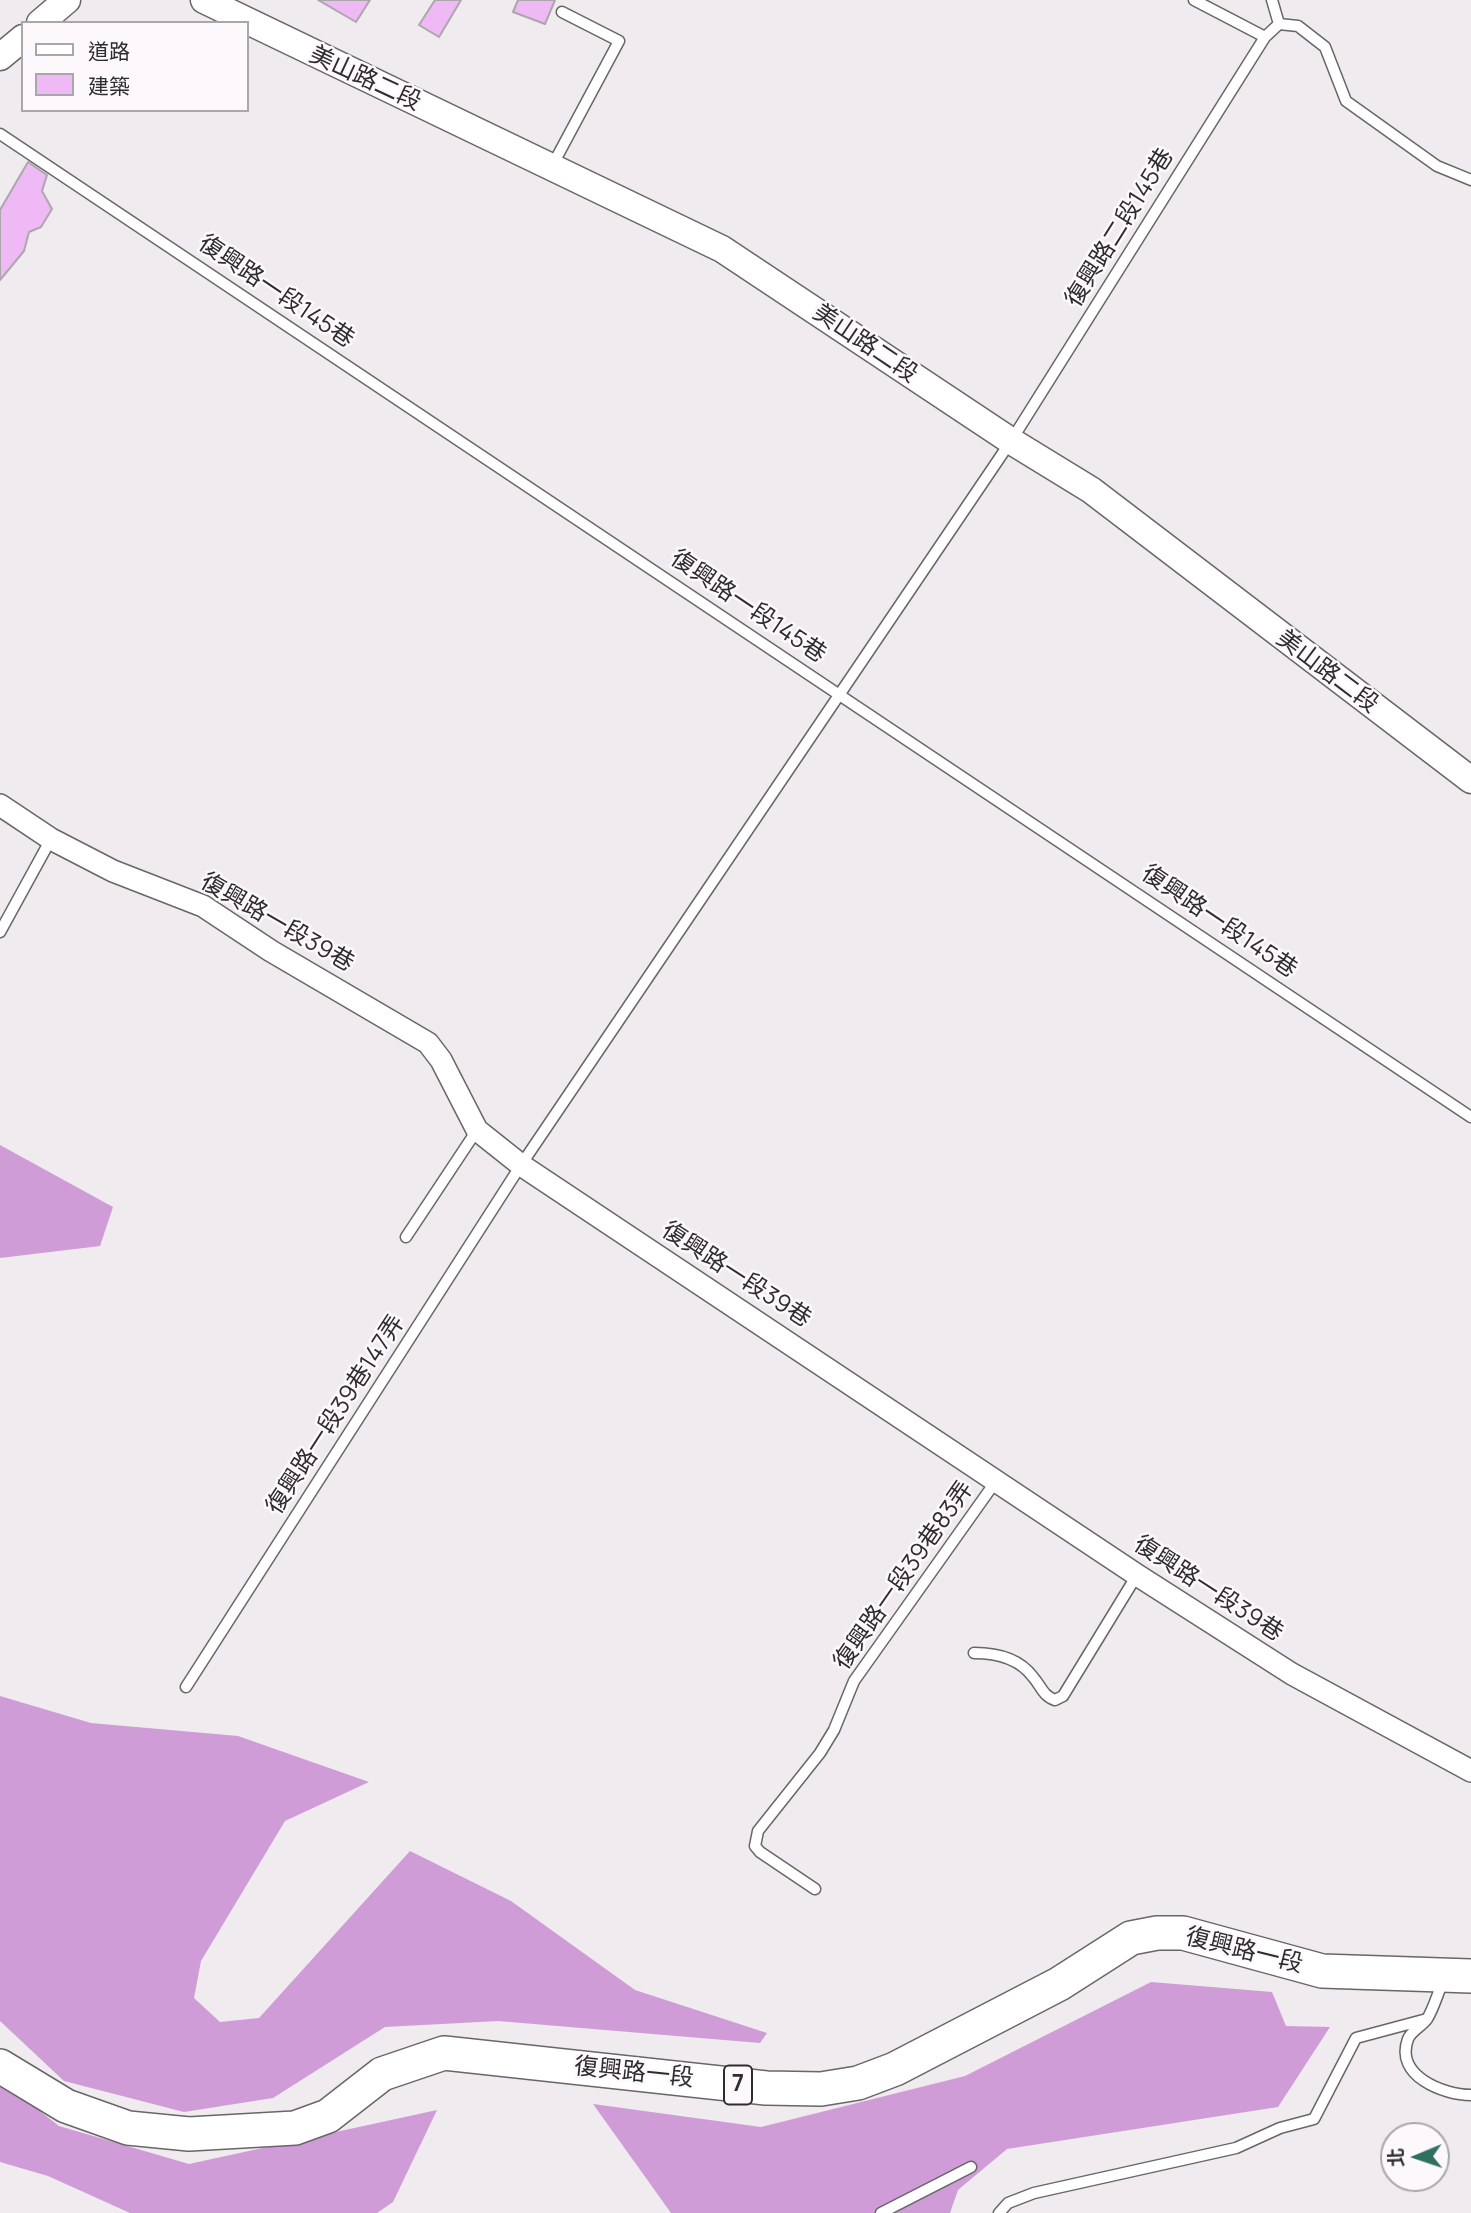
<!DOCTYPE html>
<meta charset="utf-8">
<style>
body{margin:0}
#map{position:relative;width:1471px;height:2213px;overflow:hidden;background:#efebef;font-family:Manrope,"Noto Sans TC",sans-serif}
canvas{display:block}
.legend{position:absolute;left:21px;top:21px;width:228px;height:91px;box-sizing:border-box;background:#fcf8fc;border:2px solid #aaa7aa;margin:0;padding:9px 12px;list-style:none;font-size:21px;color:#2e2d2e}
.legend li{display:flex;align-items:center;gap:14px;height:35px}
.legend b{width:35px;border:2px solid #aaa7aa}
.north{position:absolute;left:1380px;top:2122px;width:70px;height:70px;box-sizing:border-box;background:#fcf8fc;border:2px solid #aaa7aa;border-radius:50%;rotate:268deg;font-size:19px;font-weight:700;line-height:28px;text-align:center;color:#2e2d2e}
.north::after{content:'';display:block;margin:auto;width:24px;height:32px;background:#30705e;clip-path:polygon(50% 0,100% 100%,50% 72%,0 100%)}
</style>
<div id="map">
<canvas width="1471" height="2213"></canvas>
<ul class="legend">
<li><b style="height:9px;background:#fff"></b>道路</li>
<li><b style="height:19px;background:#eeb9f5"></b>建築</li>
</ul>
<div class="north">北</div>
</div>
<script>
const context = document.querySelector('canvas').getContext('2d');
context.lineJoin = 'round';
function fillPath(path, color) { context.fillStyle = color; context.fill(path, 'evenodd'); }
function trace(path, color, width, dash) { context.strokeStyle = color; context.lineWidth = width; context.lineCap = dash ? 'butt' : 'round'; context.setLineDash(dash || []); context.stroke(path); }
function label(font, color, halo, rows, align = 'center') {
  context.font = font + ' Manrope,"Noto Sans TC",sans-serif'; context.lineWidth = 5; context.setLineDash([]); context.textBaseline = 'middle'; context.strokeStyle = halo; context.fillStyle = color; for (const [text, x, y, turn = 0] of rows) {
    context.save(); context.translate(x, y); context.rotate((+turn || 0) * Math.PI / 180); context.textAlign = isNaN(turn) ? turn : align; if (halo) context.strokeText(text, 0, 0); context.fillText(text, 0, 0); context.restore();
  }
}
fillPath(new Path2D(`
 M0 1145 113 1207 100 1246 0 1258Z
 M0 1696 91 1723 238 1736 369 1782 285 1821 201 1961 194 1998 220 2022 259 2018 410 1851 511 1901 635 1990 767 2033 760 2043 498 2021 385 2027 273 2098 184 2112 64 2081 0 2021Z
 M1151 1982 1272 1992 1286 2026 1330 2027 1278 2107 1007 2149 958 2190 950 2213H671L593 2104 761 2127 965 2076Z
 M0 2080 59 2126 189 2164 437 2110 393 2202 377 2213H130L48 2176 0 2162Z`), '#d09cd7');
const building = new Path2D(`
 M318 0H370L356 22Z
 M435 0H461L439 37 419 25Z
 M518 0H555L545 24 513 12Z
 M28 162 47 175 42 191 52 209 41 227 29 232 24 251 0 280V210Z`);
fillPath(building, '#eeb9f5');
trace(building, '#aba7ab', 2);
const service = new Path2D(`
 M1194 0 1265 37 1279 24 1298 26 1325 47 1346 101 1437 166 1471 180
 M1272 0 1279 24
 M0 134 1471 1117
 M551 168 619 41 562 12
 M0 932 51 839
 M406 1237 477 1130
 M974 1653C996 1653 1019 1658 1033 1677 1041 1686 1043 1696 1055 1700L1063 1696 1137 1575
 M186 1687 521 1165 1011 441 1265 37
 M815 1889 760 1852 755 1846 758 1831 820 1753 834 1730 854 1681 996 1481
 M1444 1979C1438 1992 1434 2008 1427 2019 1422 2026 1411 2031 1408 2039 1394 2076 1444 2095 1471 2095
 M881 2213 971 2167
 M999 2213 1008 2203 1034 2193 1236 2148 1280 2128 1314 2119 1356 2038 1427 2019`);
const minor = new Path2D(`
 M0 805 51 839 113 871 203 906 271 951 428 1043 441 1060 477 1130 521 1165 1137 1575 1292 1674 1471 1771`);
const tertiary = new Path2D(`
 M204 0 722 249 1011 441 1091 490 1471 780
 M40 23 67 0
 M0 57 23 38`);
const primary = new Path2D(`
 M0 2066 66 2106 128 2128 189 2134 295 2128 328 2116 382 2074 444 2053 766 2088 821 2089 858 2083 895 2069 1059 1984 1131 1938 1157 1933H1183L1322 1971 1471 1976`);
trace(service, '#696569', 13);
trace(minor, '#696569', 24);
trace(tertiary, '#696569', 29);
trace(primary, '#696569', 36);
trace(service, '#fff', 10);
trace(minor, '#fff', 21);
trace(tertiary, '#fff', 26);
trace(primary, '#fff', 33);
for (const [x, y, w] of [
 [738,2085,28]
]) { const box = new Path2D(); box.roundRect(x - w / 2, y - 19.5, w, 39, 5); context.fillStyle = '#fcf8fc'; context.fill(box); trace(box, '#2e2d2e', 2); }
label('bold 23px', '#2e2d2e', null, [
 ["7",738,2085]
]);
label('24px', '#2e2d2e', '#fcf8fc', [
 ["美山路二段",365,79,25],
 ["復興路二段145巷",1120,228,-58],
 ["復興路一段145巷",276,292,34],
 ["美山路二段",865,344,34],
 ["復興路一段145巷",748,607,34],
 ["美山路二段",1327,672,37],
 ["復興路一段145巷",1219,922,34],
 ["復興路一段39巷",277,923,30],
 ["復興路一段39巷",736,1275,33],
 ["復興路一段39巷147弄",336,1415,-57],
 ["復興路一段39巷83弄",904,1576,-55],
 ["復興路一段39巷",1208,1589,33],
 ["復興路一段",1244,1951,14],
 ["復興路一段",634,2073,6]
]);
</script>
